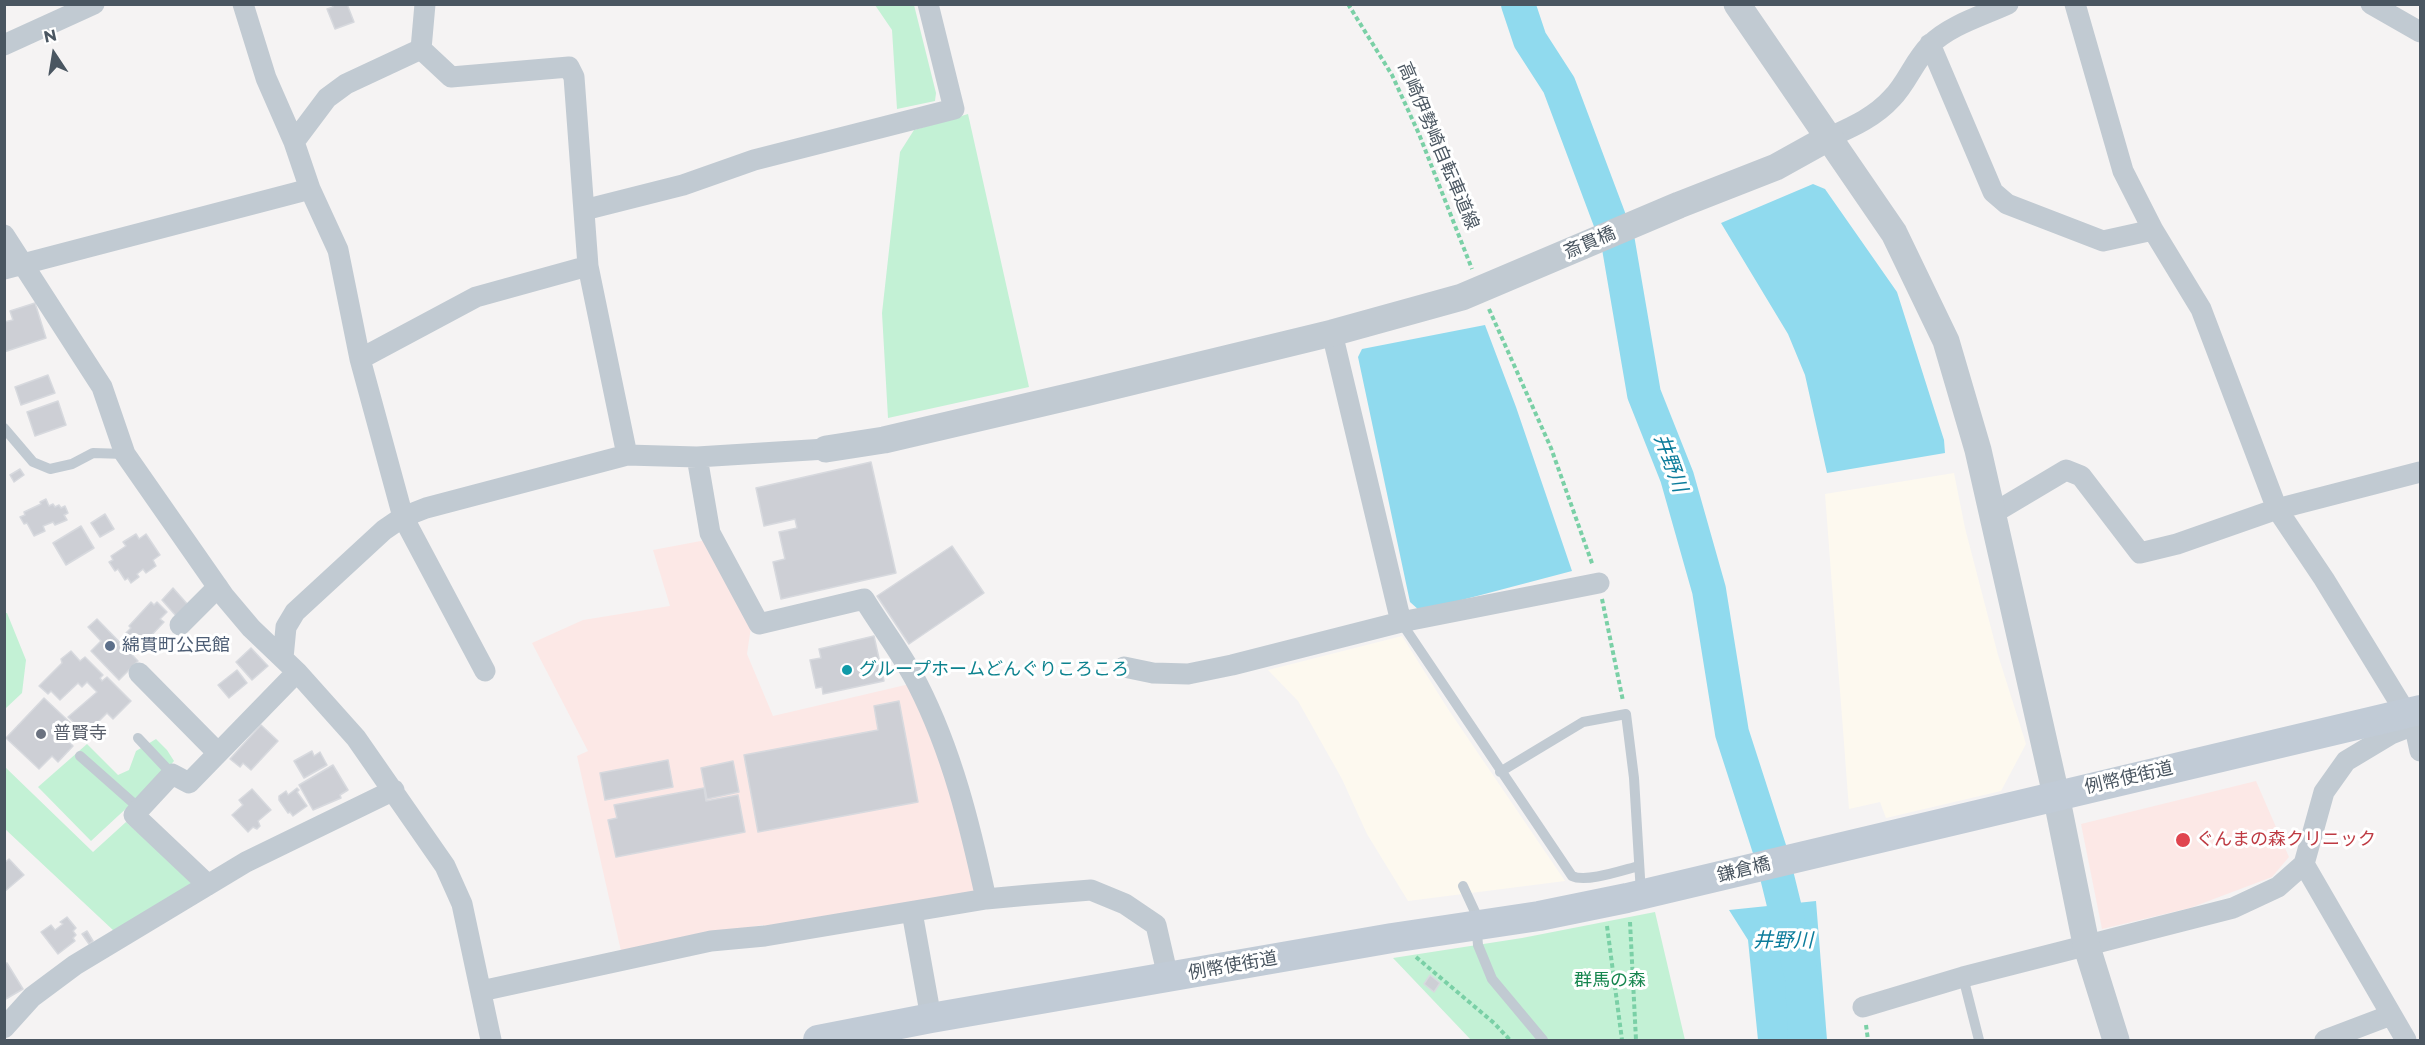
<!DOCTYPE html>
<meta charset="utf-8">
<style>
body{margin:0}
#map{position:relative;width:2425px;height:1045px;overflow:hidden;background:#f5f3f3;font-family:Montserrat,sans-serif}
canvas{display:block}
.frame{position:absolute;inset:0;border:6px solid #4a5661;pointer-events:none}
.north{position:absolute;left:24px;top:24px;width:60px;height:60px;-webkit-text-stroke:4px #fff;paint-order:stroke;rotate:348deg;font-size:16px;font-weight:700;line-height:24px;text-align:center;color:#4a5661}
.north::after{content:'';display:block;margin:auto;width:21px;height:27px;background:#4a5661;clip-path:polygon(50% 0,100% 100%,50% 72%,0 100%)}
</style>
<div id="map">
<canvas width="2425" height="1045"></canvas>
<div class="frame"></div>
<div class="north">N</div>
</div>
<script>
const context = document.querySelector('canvas').getContext('2d');
context.lineJoin = 'round';
function fillPath(path, color) { context.fillStyle = color; context.fill(path, 'evenodd'); }
function trace(path, color, width, dash) { context.strokeStyle = color; context.lineWidth = width; context.lineCap = dash ? 'butt' : 'round'; context.setLineDash(dash || []); context.stroke(path); }
function label(font, color, halo, rows, align = 'center') {
  context.font = font + ' Montserrat,"Noto Sans JP",sans-serif'; context.lineWidth = 6; context.setLineDash([]); context.textBaseline = 'middle'; context.strokeStyle = halo; context.fillStyle = color; for (const [text, x, y, turn = 0] of rows) {
    context.save(); context.translate(x, y); context.rotate((+turn || 0) * Math.PI / 180); context.textAlign = isNaN(turn) ? turn : align; if (halo) context.strokeText(text, 0, 0); context.fillText(text, 0, 0); context.restore();
  }
}
fillPath(new Path2D(`
 M1954 473 1965 528 1998 655 2026 744 2001 791 1886 818 1880 802 1849 809 1825 494Z
 M1402 636 1448 709 1565 881 1408 901 1367 834 1342 779 1298 701 1268 670Z`), '#fdf9ef');
fillPath(new Path2D(`
 M706 540 751 627 747 654 773 716 914 683 930 716 976 894 765 928 763 925 652 944 621 951 577 756 588 751 532 643 583 620 670 606 653 550Z
 M2256 781 2289 857 2272 877 2190 908 2102 929 2081 824Z`), '#fce8e6');
fillPath(new Path2D(`
 M875 5H914L936 93 935 101 897 109 892 30Z
 M968 114 1029 387 888 418 882 313 900 152 914 130Z
 M5 613H7L26 660 22 693 5 709Z
 M156 739 167 750 174 761 159 778 91 841 38 787 87 744 118 775 129 770 136 751Z
 M4 766 93 852 126 822 167 858 193 885 114 931 5 829Z
 M1655 912 1685 1040H1471L1393 958 1522 938Z`), '#c3f1d5');
fillPath(new Path2D(`
 M1813 184 1825 189 1897 292 1944 440 1945 453 1827 473 1805 375 1788 334 1721 223Z
 M1485 325 1516 407 1572 571 1420 611 1410 602 1358 357 1362 349Z
 M1816 901 1827 1040H1758L1748 940 1729 910Z`), '#90daee');
trace(new Path2D(`
 M1518 4 1530 40 1559 85 1618 242 1644 394 1677 477 1709 590 1732 733 1773 860 1802 978 1805 1040`), '#90daee', 34);
const building = new Path2D(`
 M347 4 354 22 335 29 327 9 333 7 332 4Z
 M35 303 46 338 4 352V322L13 320 10 311Z
 M48 375 55 393 21 405 15 387Z
 M58 401 66 425 35 436 27 412Z
 M871 462 896 573 781 599 773 562 785 559 779 532 797 528 795 519 764 526 756 488Z
 M20 469 24 475 14 482 10 475Z
 M46 499 49 506 53 504 55 507 59 505 61 508 65 506 68 513 64 515 67 520 55 525 53 522 43 526 45 531 34 536 27 523 24 524 20 517 25 515 24 512 41 504 40 502Z
 M105 514 114 529 100 537 91 523Z
 M81 526 94 548 66 565 53 543Z
 M136 534 139 539 146 534 160 555 153 560 156 566 146 573 143 569 137 574 139 577 131 583 128 578 125 580 118 569 115 571 109 562 113 560 111 556 126 546 123 542Z
 M952 546 984 593 909 644 877 596Z
 M173 588 189 606 177 617 162 600Z
 M151 602 154 605 157 602 167 612 160 619 164 622 146 641 144 638 138 644 126 633 131 628 129 626Z
 M97 619 138 661 119 680 91 651 101 641 88 627Z
 M874 636 884 681 823 694 822 687 816 688 810 660 821 658 819 649Z
 M251 648 268 666 252 680 236 662Z
 M71 651 80 661 85 657 103 675 100 678 102 681 107 677 131 701 113 719 107 713 86 734 68 717 97 692 87 682 82 687 78 683 60 700 51 691 48 694 39 686 62 663 61 659Z
 M237 670 247 683 229 698 218 685Z
 M44 698 77 729 67 740 73 746 58 762 52 756 39 769 6 738Z
 M899 701 918 802 758 832 744 755 878 730 874 706Z
 M261 725 278 741 251 770 243 763 240 767 230 759Z
 M312 751 314 756 320 752 327 765 304 778 294 761Z
 M668 760 673 787 605 800 600 773Z
 M733 761 739 792 707 799 701 768Z
 M333 765 348 790 340 795 341 798 313 810 299 785Z
 M297 788 299 790 297 792 307 806 293 816 290 812 288 813 279 800V796L286 791 288 795Z
 M704 788 706 801 738 795 745 832 616 857 608 820 617 818 614 805Z
 M252 789 271 810 258 821 260 826 257 829 253 827 248 832 232 815 243 805 239 800Z
 M9 859 24 875 4 892V863Z
 M67 917 76 928 73 931 76 935 73 938 75 941 58 954 41 932 51 925 55 930 63 924 60 922Z
 M87 931 93 941 89 944 82 934Z
 M7 963 23 989 4 1000V964Z
 M1430 975 1440 983 1434 992 1424 984Z`);
fillPath(building, '#cdcfd5');
trace(building, '#d7d9de', 1.5);
trace(new Path2D(`
 M1348 4 1392 75 1419 134 1472 269
 M1489 309 1551 448 1593 566
 M1602 599 1623 701
 M1630 922 1636 1040
 M1607 926 1622 1040
 M1416 957 1494 1023 1510 1040
 M1866 1025 1868 1040`), '#7ad0a6', 4, [4.5, 3]);
trace(new Path2D(`
 M4 428 33 462 50 469 72 464 93 453 125 454
 M1401 622 1572 876C1586 883 1623 870 1639 866
 M138 738 172 774
 M80 756 140 809
 M1500 772 1583 722 1626 714 1634 778 1641 894
 M1463 886 1475 912 1478 945 1492 979 1543 1040
 M1963 977 1979 1040`), '#c1cad2', 10);
trace(new Path2D(`
 M243 4 266 78 294 142 310 189 338 250 360 359 403 517 485 671
 M2075 4 2123 171 2153 230 2201 309 2277 509 2324 579 2406 713
 M2371 4 2420 32
 M1930 44 1993 192 2007 204 2103 241 2153 230
 M4 45 94 4
 M421 49 425 4
 M1830 137C1852 127 1875 117 1892 98 1907 83 1914 61 1930 45 1950 25 1982 16 2008 4
 M294 142 327 98 346 84 421 49 451 77 569 67 574 77 588 266 627 455
 M584 210 683 185 754 160 954 109 928 4
 M4 235 102 387 125 454 224 596 251 628 297 672 356 738 445 866 462 904 491 1040
 M4 269 310 189
 M1332 333 1401 622
 M360 359 476 297 588 266
 M697 457 710 533 759 624 864 599C881 627 903 655 918 685 952 752 970 825 986 899
 M1992 514 2066 470 2081 476 2140 553 2177 544 2277 509 2420 472
 M180 625 218 587
 M283 658 286 627 295 612 384 530 403 517 426 508 627 455 697 457 826 449
 M1124 667 1153 673 1188 674 1232 665 1401 622 1599 583
 M139 673 218 753
 M2412 714 2420 751
 M2304 864 2406 1040
 M208 885 134 815 172 774 189 783 297 672
 M912 912 931 1018
 M481 991 711 941 765 936 986 899 1029 895 1091 890 1125 904 1156 925 1168 977
 M1863 1007 1963 977 2233 908 2278 887 2304 864 2324 792 2346 761 2391 734 2414 725
 M4 1028 32 997 75 965 246 862 394 790
 M2325 1040 2391 1015`), '#c1cad2', 21);
trace(new Path2D(`
 M1737 4 1894 233 1946 341 1978 450 2056 795 2086 944 2116 1040
 M826 449 884 440 1085 393 1332 333 1462 297 1679 205 1776 167 1830 137`), '#c1cad2', 27);
trace(new Path2D(`
 M818 1040 931 1018 1392 938 1539 916 1627 898 2420 710`), '#c1cbd6', 30);
for (const [x, y, r, color] of [
 [110,646,6,"#5c6f8a"],
 [847,670,6,"#0f9aa8"],
 [41,734,6,"#6b7280"],
 [2183,840,8,"#e0444e"]
]) { const dot = new Path2D(); dot.arc(x, y, r, 0, 2 * Math.PI); context.fillStyle = color; context.fill(dot); trace(dot, '#fff', 2); }
label('18px', '#4a5661', '#fff', [
 ["高崎伊勢崎自転車道線",1438,146,67],
 ["斎貫橋",1590,243,-23],
 ["例幣使街道",2129,778,-13],
 ["鎌倉橋",1744,870,-14],
 ["例幣使街道",1233,966,-10]
]);
label('18px', '#4e5e75', '#fff', [
 ["綿貫町公民館",122,646]
], 'left');
label('18px', '#0d838f', '#fff', [
 ["グループホームどんぐりころころ",859,670]
], 'left');
label('18px', '#5b616d', '#fff', [
 ["普賢寺",53,734]
], 'left');
label('18px', '#be3a42', '#fff', [
 ["ぐんまの森クリニック",2196,840]
], 'left');
label('18px', '#17864f', '#fff', [
 ["群馬の森",1610,981]
]);
label('italic 20px', '#0c7c9b', '#fff', [
 ["井野川",1670,463,70],
 ["井野川",1783,941]
]);
</script>
